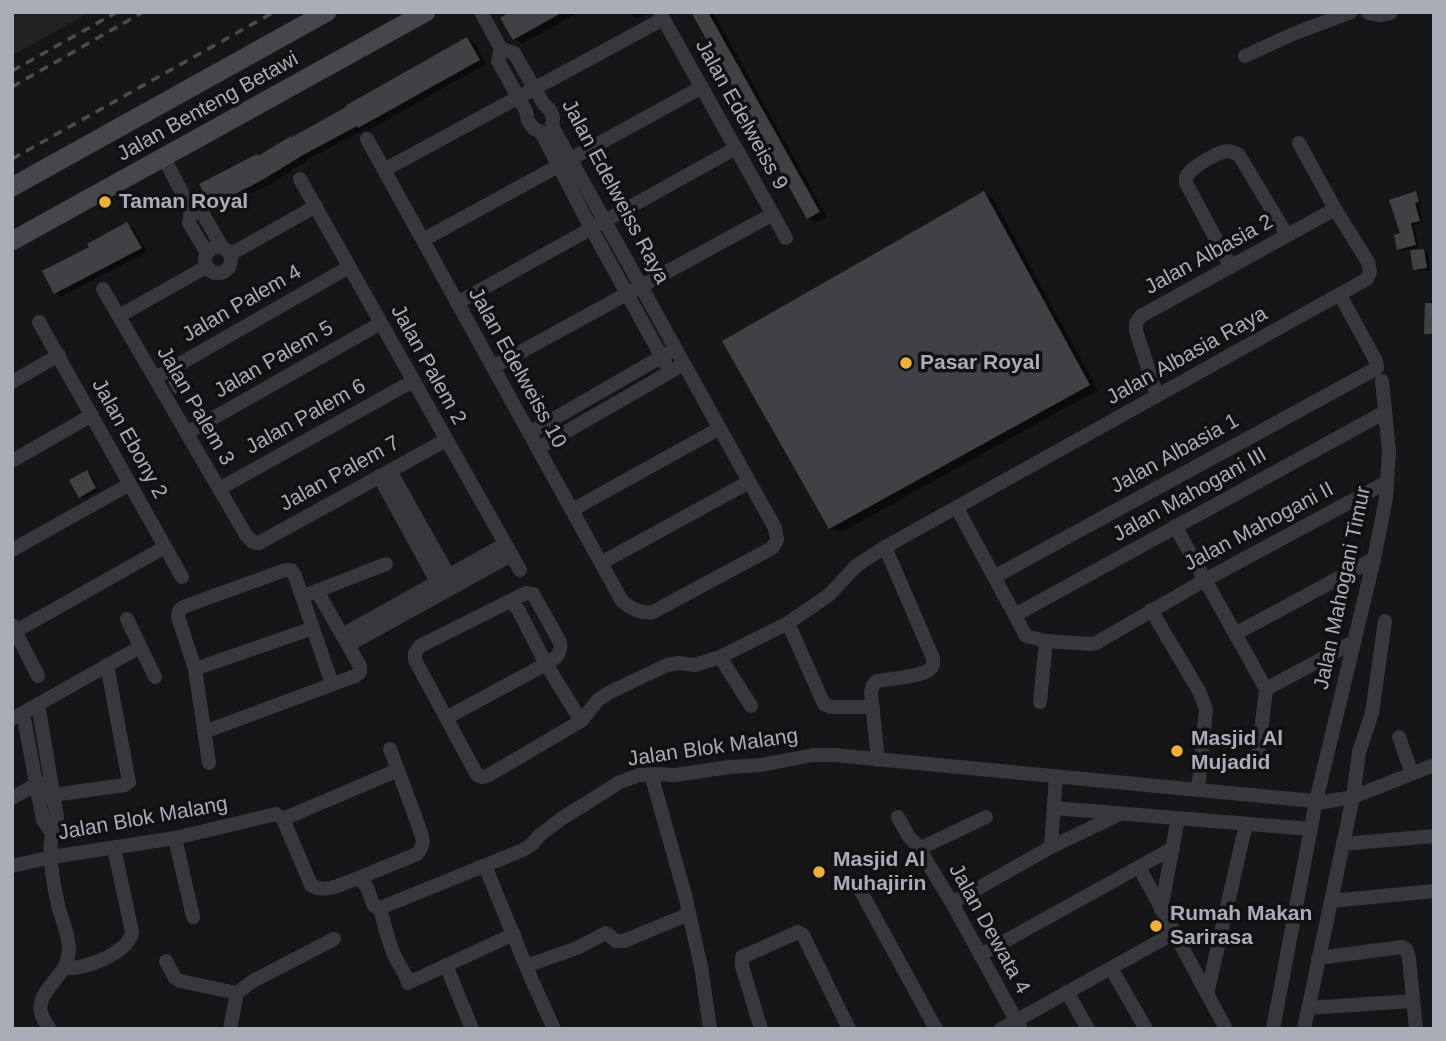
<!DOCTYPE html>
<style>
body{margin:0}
#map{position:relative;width:1446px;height:1041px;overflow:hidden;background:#161618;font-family:Arial,sans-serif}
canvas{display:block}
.frame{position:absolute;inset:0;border:14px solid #a8adb8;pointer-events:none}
</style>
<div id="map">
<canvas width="1446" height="1041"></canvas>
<div class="frame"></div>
</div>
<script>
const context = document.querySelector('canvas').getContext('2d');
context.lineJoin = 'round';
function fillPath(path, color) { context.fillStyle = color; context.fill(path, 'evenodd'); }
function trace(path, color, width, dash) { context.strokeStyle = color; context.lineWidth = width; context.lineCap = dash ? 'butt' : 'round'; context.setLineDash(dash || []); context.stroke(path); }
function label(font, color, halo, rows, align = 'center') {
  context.font = font + ' Arial,sans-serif'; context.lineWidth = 7; context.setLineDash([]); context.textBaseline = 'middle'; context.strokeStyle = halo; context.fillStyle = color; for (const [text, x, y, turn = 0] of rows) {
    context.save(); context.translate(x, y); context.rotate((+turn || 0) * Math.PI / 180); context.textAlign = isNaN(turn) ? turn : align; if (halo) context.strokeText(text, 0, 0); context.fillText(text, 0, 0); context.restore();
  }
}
fillPath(new Path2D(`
 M12 12H90L12 56Z`), '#222225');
fillPath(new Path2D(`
 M514 12H579L522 44 514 39Z
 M628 12H651L637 19Z
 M693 12H713L827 217 816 223 808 218Z
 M467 39 475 43 486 64 367 131 364 130 311 158 272 183 219 210 212 206 259 158Z
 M984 193 993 198 1098 390 840 533 831 528Z
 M1415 193 1419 196 1422 204 1418 205 1423 222 1414 225 1419 247 1403 251 1399 249Z
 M127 224 133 228 147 252 62 296 55 293Z
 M1424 250 1428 253 1430 270 1418 271 1414 269Z
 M185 374 189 376 195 387 180 395 177 393Z
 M87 472 91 474 99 490 84 499 80 497Z`), '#0007');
fillPath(new Path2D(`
 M510 12H563L513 40 500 18Z
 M691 12H708L820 212 807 219Z
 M467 37 480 60 358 128 357 126 303 155 264 179 211 207 199 184 257 154 258 156 291 136 292 137 346 107 345 106Z
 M984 191 1090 385 829 529 722 341Z
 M1416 191 1419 202 1415 203 1420 221 1411 223 1416 245 1397 250 1394 235 1400 233 1389 200Z
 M127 222 142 248 54 294 42 271 89 247 87 244Z
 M1424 249 1427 268 1413 270 1410 250Z
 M1425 303H1434V334H1424Z
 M185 372 192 385 175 394 168 382Z
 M87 470 96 488 79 498 69 480Z`), '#404145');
trace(new Path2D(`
 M481 12 501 49 498 61 526 111 528 121 533 128 541 132 591 228 670 372
 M660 13 786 238
 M1245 56 1293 34 1351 12
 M367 139 622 601C631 609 641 614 653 612L772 548 777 540 775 528 552 126 553 117 550 110 543 103 514 53 501 49
 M164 158 191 210 189 223 207 253
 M384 170 663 19
 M300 179 520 570
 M191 210 203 214 222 247
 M423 240 702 87
 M205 260a13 13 0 1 1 26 0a13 13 0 1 1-26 0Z
 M231 254 316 206
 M1231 267 1186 183C1186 178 1185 177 1189 173 1193 167 1215 154 1223 152 1229 150 1234 152 1239 155L1287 235
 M103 289 246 535 253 542 259 543 446 440
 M457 303 736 148
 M119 316 206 267
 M39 322 182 577
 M493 367 773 214
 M155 378 349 267
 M12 382 59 355
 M1157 396 1136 331V323L1141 316 1335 209
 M187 433 381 323
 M529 433 668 353
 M538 448 677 368
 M12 461 92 415
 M390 471 449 576
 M379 476 437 582
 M219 489 413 381
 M957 508 1026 636 1046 641 1091 644 1096 643 1205 580 1387 482
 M572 510 720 428
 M1175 526 1266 689 1257 765
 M12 550 130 484
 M601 563 749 482
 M994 577 1377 368 1376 361 1340 295
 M309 594 386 564
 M511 601 519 611 546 664 581 721
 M1151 610 1199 691 1206 709 1198 790
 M1015 615 1385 412
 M127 619 155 677
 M788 623 824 704 831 707H873
 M12 625 38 676
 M16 631 165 547
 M1235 634 1374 559
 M342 635 505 544
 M348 645 511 555
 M720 657 751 706
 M195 669 313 628
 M1266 689 1355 641
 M1040 702 1046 641
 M38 704 57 817C55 822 52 828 52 833 48 855 54 888 59 909 63 921 68 934 69 947 70 984 20 992 50 1029
 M23 713 43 820 52 833
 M446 718 546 664C555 659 562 654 560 642L533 594 526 593 420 646 415 653V660L477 775 483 777 489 775 581 721 598 700 608 693 667 665 679 663 695 665 720 657 788 623 829 595 856 566 885 547 1367 279 1370 272 1368 262 1335 209 1299 143
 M12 719 140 647
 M204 732 355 676 360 672V666L317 591
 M1399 737 1412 774
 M878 760 871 693 873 685 877 681C889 679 921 677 930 669 934 665 933 664 933 658L885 547
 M209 763 195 669 178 617 179 611 183 607 285 570H291L295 576 332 684
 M651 774 685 895 702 972 710 1029
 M38 797 125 785 129 782 107 665
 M12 798 35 785 42 784
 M1054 808 1311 829
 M898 817 909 837 921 849
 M986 817 923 847 921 852 952 903 1021 1029
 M283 819 398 770 390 749
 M175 838 193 917
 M1343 844 1434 836
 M1051 847 1056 776
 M12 866 52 857 175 838 276 814 283 819 311 885C324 894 342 884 356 879 370 883 368 895 374 906L380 908 523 850 532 844 540 835 561 819 620 782 639 775 655 774 675 775 729 767 761 765 813 755H834L1324 802 1353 797 1434 765
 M485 866 530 976 554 1029
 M1139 867 1226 1029
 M356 879 417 854C423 847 424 842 421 833L398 770
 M858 886 936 1029
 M1331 901 1434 891
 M952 903 1051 847 1120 814
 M380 908C384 923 387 938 393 952 397 963 405 971 408 983L514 934
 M1161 910 1178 818
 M980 955 1173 848
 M1318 958 1402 947 1406 949 1409 958 1416 1029
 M166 961 175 978 180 981 237 993 230 1029
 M446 965 472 1029
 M526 966 577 948 606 933 616 941H624L689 914
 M65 968C84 970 129 953 132 932L114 848
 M1111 968 1146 1029
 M1067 992 1088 1029
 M237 993 253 981 334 939
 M1207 994 1246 824
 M1308 1008 1412 1001
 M761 1029 742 966V957L798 932 803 935 849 1029
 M1001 1029 1174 933
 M1273 1029 1316 801 1374 559 1386 498 1389 451 1382 381
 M1304 1029 1353 797 1359 752 1372 713 1385 621`), '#37383d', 14);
trace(new Path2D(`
 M1369 12 1381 14 1390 12`), '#37383d', 16);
trace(new Path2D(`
 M12 187 327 12
 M12 241 426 12`), '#45474d', 19);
trace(new Path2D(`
 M12 71 117 12
 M12 87 143 12
 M12 159 274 12`), '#4a4c52', 3.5, [9, 7]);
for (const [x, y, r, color] of [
 [105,202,7,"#f2b134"],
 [906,363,7,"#f2b134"],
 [1177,751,7,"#f2b134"],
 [819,872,7,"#f2b134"],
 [1156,926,7,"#f2b134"]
]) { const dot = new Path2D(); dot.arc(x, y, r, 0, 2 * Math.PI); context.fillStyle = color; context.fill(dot); trace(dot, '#111113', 2.5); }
label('21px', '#a8adb8', '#111113', [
 ["Jalan Benteng Betawi",208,107,-29],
 ["Jalan Edelweiss 9",741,115,61],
 ["Jalan Edelweiss Raya",615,192,62],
 ["Jalan Albasia 2",1209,255,-29],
 ["Jalan Palem 4",242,304,-30],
 ["Jalan Albasia Raya",1187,356,-29],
 ["Jalan Palem 5",274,360,-30],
 ["Jalan Palem 2",428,365,61],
 ["Jalan Edelweiss 10",517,368,61],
 ["Jalan Palem 3",195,406,60],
 ["Jalan Palem 6",306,417,-29],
 ["Jalan Ebony 2",129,439,61],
 ["Jalan Albasia 1",1175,454,-29],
 ["Jalan Palem 7",340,474,-29],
 ["Jalan Mahogani III",1190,495,-29],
 ["Jalan Mahogani II",1259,527,-28],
 ["Jalan Mahogani Timur",1343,588,-78],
 ["Jalan Blok Malang",713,748,-8],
 ["Jalan Blok Malang",143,819,-10],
 ["Jalan Dewata 4",989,929,61]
]);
label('bold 21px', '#a8adb8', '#111113', [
 ["Taman Royal",119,202],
 ["Pasar Royal",920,363],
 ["Masjid Al",1191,739],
 ["Mujadid",1191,763],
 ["Masjid Al",833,860],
 ["Muhajirin",833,884],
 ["Rumah Makan",1170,914],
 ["Sarirasa",1170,938]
], 'left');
</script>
